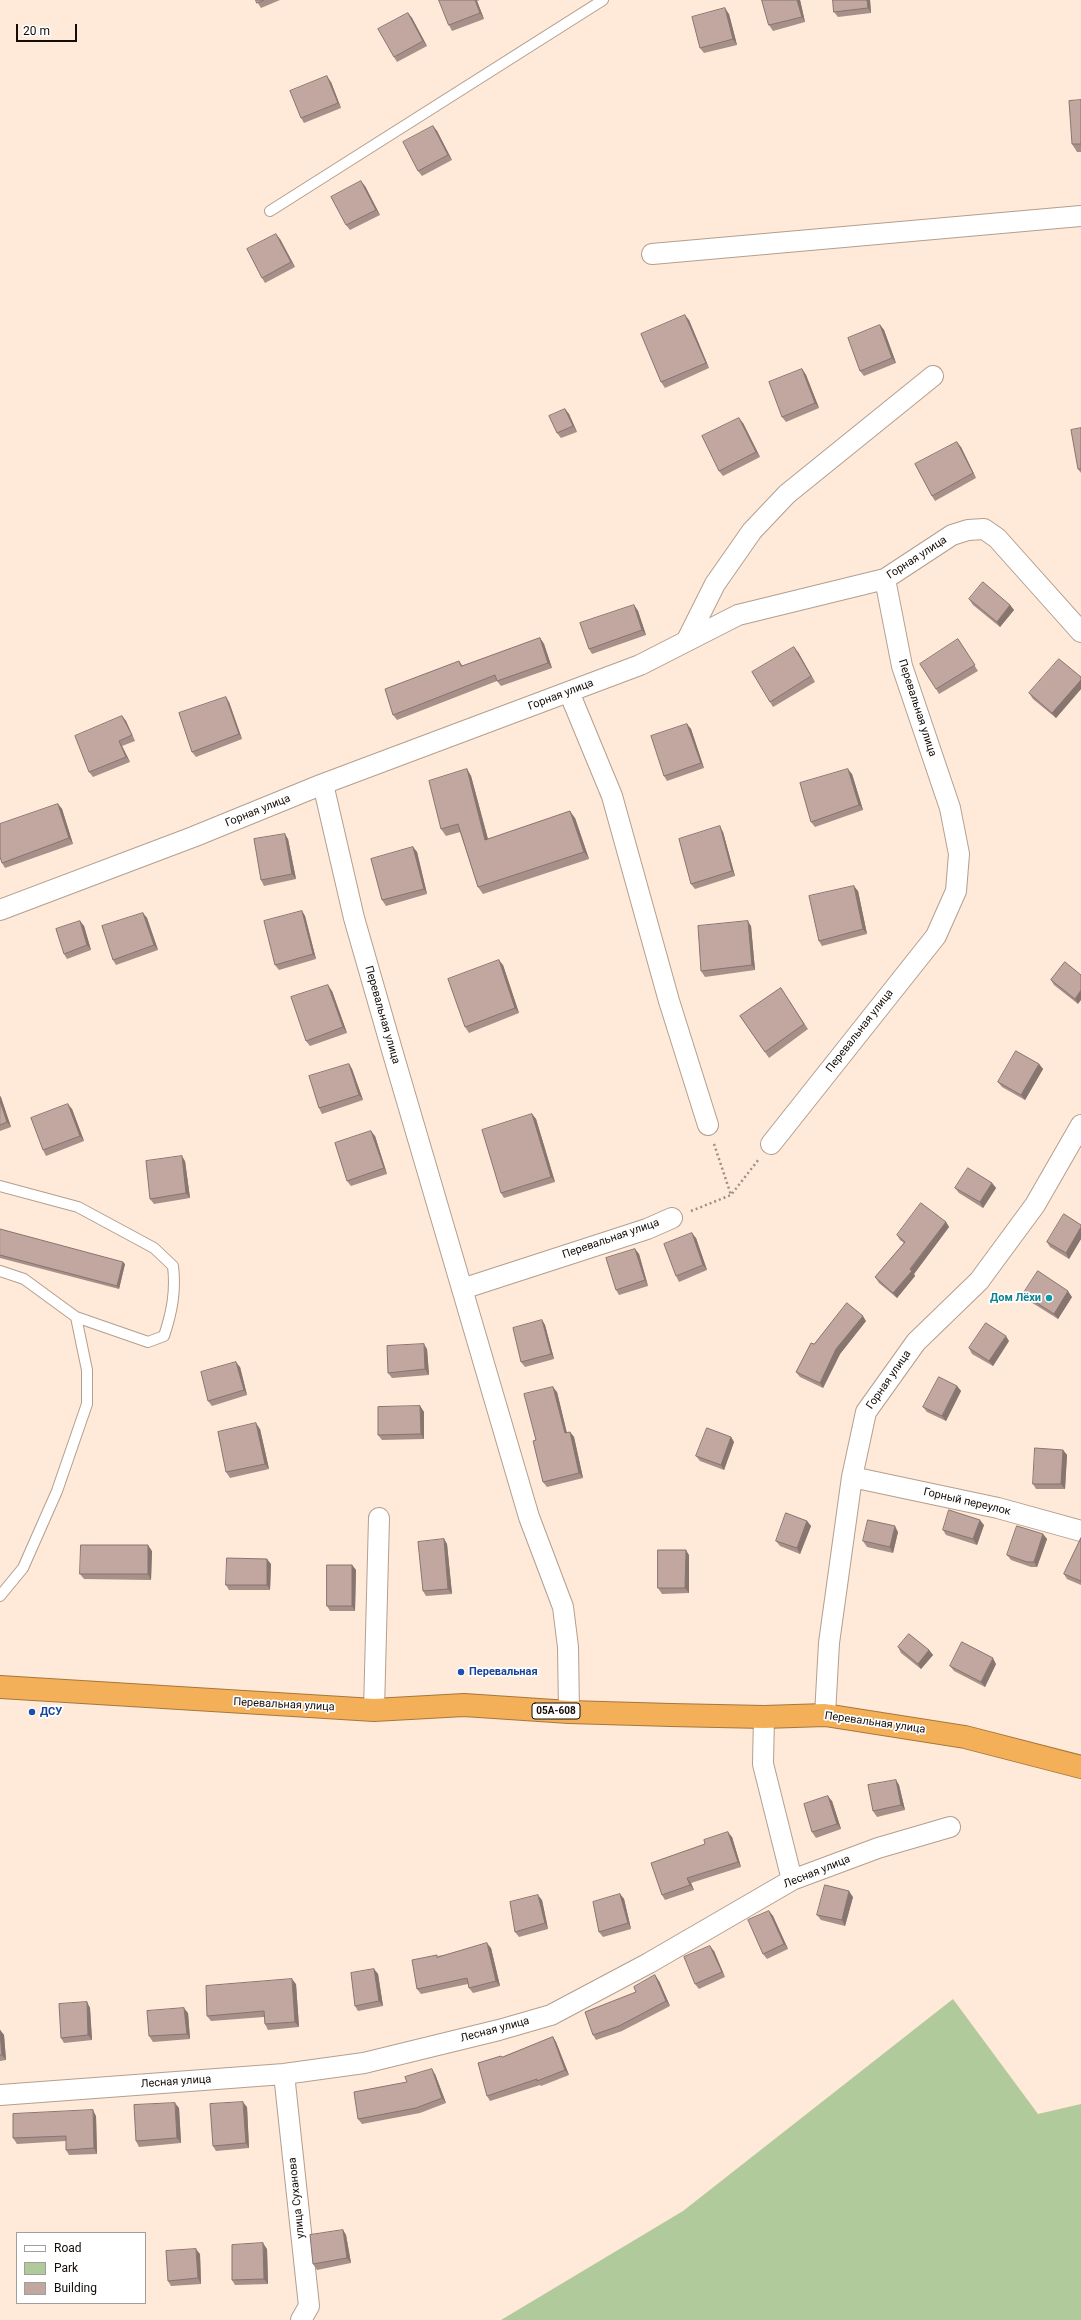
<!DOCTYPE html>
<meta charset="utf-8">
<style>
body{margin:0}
#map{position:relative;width:1081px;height:2320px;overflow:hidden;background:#ffe9d8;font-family:Roboto,sans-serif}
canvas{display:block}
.legend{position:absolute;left:16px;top:2232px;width:130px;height:72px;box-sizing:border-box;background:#fff;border:1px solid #a19e9c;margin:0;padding:5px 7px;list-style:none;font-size:12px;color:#130c07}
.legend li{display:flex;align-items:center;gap:8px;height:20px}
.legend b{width:20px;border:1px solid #a19e9c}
.scale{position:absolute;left:16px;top:24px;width:61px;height:18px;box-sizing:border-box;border:2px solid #130c07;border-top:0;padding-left:5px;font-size:12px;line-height:14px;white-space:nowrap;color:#130c07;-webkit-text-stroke:3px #fff;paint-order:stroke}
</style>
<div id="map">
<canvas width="1081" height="2320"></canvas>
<ul class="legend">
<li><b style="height:5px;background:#fff"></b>Road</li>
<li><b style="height:11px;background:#b1ca9b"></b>Park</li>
<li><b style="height:11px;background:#c1a79f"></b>Building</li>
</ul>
<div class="scale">20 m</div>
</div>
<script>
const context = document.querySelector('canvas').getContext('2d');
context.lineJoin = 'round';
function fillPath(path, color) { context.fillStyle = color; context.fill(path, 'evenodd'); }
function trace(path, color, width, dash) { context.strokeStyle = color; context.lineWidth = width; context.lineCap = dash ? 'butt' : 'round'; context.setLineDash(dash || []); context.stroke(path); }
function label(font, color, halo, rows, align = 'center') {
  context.font = font + ' Roboto,sans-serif'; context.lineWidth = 3.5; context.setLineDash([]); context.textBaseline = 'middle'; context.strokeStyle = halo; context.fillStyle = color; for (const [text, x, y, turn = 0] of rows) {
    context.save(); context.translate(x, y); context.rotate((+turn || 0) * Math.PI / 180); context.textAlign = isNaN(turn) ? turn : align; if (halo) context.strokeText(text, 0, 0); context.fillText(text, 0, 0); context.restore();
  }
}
fillPath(new Path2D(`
 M953 1999 1038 2114 1081 2104V2320H501L683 2211Z`), '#b1ca9b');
const lane = new Path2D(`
 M270 211 603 0
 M0 1186 78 1207 154 1248 173 1266C176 1291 172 1312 164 1336L148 1342 76 1317
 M0 1271 24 1279 76 1317 87 1370V1404L57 1491 23 1568 0 1596`);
const street = new Path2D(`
 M652 254 1081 216
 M687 640 715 584 752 531 787 494 933 376
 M569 692 612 796 669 1001 708 1125
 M323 784 354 918 394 1057 529 1517 563 1607 568 1647 569 1712
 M0 910 193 837 323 784 640 665 738 615 885 579 952 535 968 530 984 529 997 538 1081 632
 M771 1144 936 936 956 891 959 854 950 808 902 666 885 579
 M462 1289 647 1229 672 1218
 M852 1477 998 1508 1081 1531
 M374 1710 379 1518
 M825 1715 829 1643 852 1477 866 1412 916 1342 979 1281 1035 1205 1081 1125
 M764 1717 763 1764 792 1880
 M284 2074 309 2306 301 2320
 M0 2095 284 2074 364 2063 499 2030 551 2015 649 1963 792 1880 878 1848 950 1827`);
const highway = new Path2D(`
 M0 1687 374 1710 464 1705 569 1712 671 1715 764 1717 825 1715 965 1737 1081 1767`);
trace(lane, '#b39f8f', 12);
trace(street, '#b39f8f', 22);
trace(highway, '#a5773c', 24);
trace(new Path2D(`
 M714 1144 731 1195
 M691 1211 731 1195 759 1159`), '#9f8f83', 2.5, [2, 3]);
trace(lane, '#fff', 10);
trace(street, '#fff', 20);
trace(highway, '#f3b059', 22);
fillPath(new Path2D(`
 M256 0H280L261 8Z
 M439 0H480L477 1 484 19 452 31 449 25Z
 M762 0H800L805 22 773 31 769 25Z
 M833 0H870L871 13 838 17 834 12Z
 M408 13 412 18 427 46 397 62 394 57Z
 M729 14 737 45 704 53 700 48Z
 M331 82 341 108 304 123 301 118Z
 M1081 100V152H1077L1072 144Z
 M433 126 437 131 452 160 422 176 418 171Z
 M365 186 380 215 350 230 346 225Z
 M280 239 295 267 265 283 262 278Z
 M689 320 709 368 665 388 661 382Z
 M880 325 884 330 896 363 864 376 860 371Z
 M802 369 806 375 819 408 786 422 782 417Z
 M565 409 569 414 577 432 561 438 557 433Z
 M743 423 760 457 723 476 719 471Z
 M1081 428V473L1078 469Z
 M961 447 976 478 935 501 932 496Z
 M969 599 1010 605 1014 610 1000 627 973 605Z
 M634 605 638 611 646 635 592 654 589 649Z
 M540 638 544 644 552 668 501 686 497 681 397 720 393 715 459 661 463 666Z
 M958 639 978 671 939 694 936 689Z
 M798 652 815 682 773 707 770 702Z
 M1081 677V689L1056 718 1033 699 1029 693Z
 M229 702 242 739 196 757 192 752Z
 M122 716 126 721 135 741 122 746 130 762 93 777 89 772Z
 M687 724 691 729 704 768 667 781 664 776Z
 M467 769 471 776 488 839 575 818 589 859 483 894 478 887 460 832 446 836 441 829Z
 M852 774 863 810 815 827 811 822Z
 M58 804 62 809 73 844 5 868 2 863Z
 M723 832 735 876 695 889 691 884Z
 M288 839 296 879 264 886 261 880Z
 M413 847 417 852 427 894 386 906 382 900Z
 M858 891 867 934 822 946 819 941Z
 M302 911 305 916 316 959 279 970 275 965Z
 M143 913 147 918 158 950 116 965 113 960Z
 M80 921 84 926 91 950 67 959 64 954Z
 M751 926 755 970 705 977 701 971Z
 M1065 962 1078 1004 1054 985 1051 980Z
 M503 965 519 1013 469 1033 465 1027Z
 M781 988 808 1029 769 1058 740 1016Z
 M332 991 347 1033 310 1046 306 1041Z
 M349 1064 352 1069 363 1100 322 1114 319 1108Z
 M1039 1064 1043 1069 1025 1100 1002 1087 998 1082Z
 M0 1096 11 1127 0 1131Z
 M72 1109 84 1141 46 1156 43 1150Z
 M532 1114 536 1119 555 1182 504 1198 501 1193Z
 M375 1136 387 1174 351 1186 347 1181Z
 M185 1161 190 1198 154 1204 150 1199Z
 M992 1183 996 1188 983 1208 959 1193 955 1188Z
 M946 1222 949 1227 914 1274 915 1276 897 1298 879 1283 875 1277 904 1243 900 1240 897 1235Z
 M1081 1225V1239L1069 1259 1050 1247 1047 1242Z
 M0 1229 125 1264 119 1289 0 1258Z
 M696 1238 707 1270 679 1282 676 1276Z
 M635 1249 639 1254 648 1286 619 1295 616 1290Z
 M1023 1294 1072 1297 1058 1319 1026 1299Z
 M542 1320 545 1325 554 1359 525 1367 521 1362Z
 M866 1321 840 1354 823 1388 800 1377 796 1372 814 1344Z
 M1009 1341 993 1366 972 1354 969 1348Z
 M427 1349 429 1375 392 1378 388 1373Z
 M240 1367 247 1395 212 1406 208 1401Z
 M957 1386 961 1391 946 1421 927 1412 923 1407Z
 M557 1392 567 1433 570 1432 574 1437 583 1478 547 1487 543 1482 536 1440Z
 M420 1406 424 1412V1439L382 1440 378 1435Z
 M260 1429 269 1469 230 1478 226 1472Z
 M731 1437 734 1442 724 1470 700 1461 696 1456Z
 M1063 1450 1067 1455 1065 1489H1036L1033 1484Z
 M807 1521 811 1526 800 1554 780 1546 776 1541Z
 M984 1525 977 1545 946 1535 943 1530Z
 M898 1532 893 1553 867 1547 863 1541Z
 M1043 1534 1047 1539 1037 1567H1031L1011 1560 1007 1555Z
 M1081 1538V1585L1067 1579 1064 1574Z
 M444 1539 447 1544 452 1594 426 1596 423 1591Z
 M152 1551 151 1580 84 1579 80 1574Z
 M689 1555V1593L662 1594 658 1588Z
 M271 1564 270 1590H229L226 1585Z
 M352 1565 356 1570 355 1611H330L327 1606Z
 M898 1647 929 1650 933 1655 921 1669 901 1653Z
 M996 1664 985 1687 954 1671 950 1666Z
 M896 1780 899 1785 905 1810 877 1817 873 1811Z
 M832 1801 841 1829 816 1838 812 1832Z
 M732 1837 741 1867 691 1883 694 1890 665 1900 662 1895Z
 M620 1894 624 1899 631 1929 603 1937 599 1932Z
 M853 1897 845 1926 821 1920 817 1915Z
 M542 1900 548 1929 519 1937 515 1932Z
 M769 1911 773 1916 788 1949 767 1959 763 1954Z
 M491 1948 500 1986 473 1993 469 1988 468 1984 421 1994 417 1989 438 1956Z
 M714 1951 725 1977 699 1989 695 1984Z
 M374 1969 378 1974 383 2006 358 2011 355 2006Z
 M659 1981 670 2006 622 2031 596 2040 593 2035 636 1992Z
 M296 1984 299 2027 268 2030 265 2024 264 2017 211 2021 207 2016Z
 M87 2002 90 2008 92 2040 64 2043 61 2038Z
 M188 2013 190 2039 153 2042 149 2036Z
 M0 2030 4 2035 6 2060 0 2061Z
 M553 2037 556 2042 569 2075 541 2086 540 2085 490 2101 487 2096 501 2056 502 2057Z
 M435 2074 446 2103 420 2113 362 2124 358 2119 407 2082Z
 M247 2107 249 2148 216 2151 213 2146Z
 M179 2108 181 2143 139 2147 136 2141Z
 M96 2116 97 2154 69 2155 66 2150V2141L17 2144 13 2138Z
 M343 2230 346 2235 351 2263 317 2270 313 2264Z
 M267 2249 268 2284 235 2285 232 2280Z
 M200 2254 201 2284 171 2286 168 2281Z`), '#a69089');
fillPath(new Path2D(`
 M475 0H476L477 1 484 19 480 13Z
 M797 0H800L805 22 802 17Z
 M867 0H870L871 13 868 8Z
 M725 8 729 14 737 45 733 39Z
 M408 13 412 18 427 46 423 41Z
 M327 76 331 82 341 108 338 103Z
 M433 126 437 131 452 160 448 155Z
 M361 181 365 186 380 215 376 210Z
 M276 234 280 239 295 267 291 262Z
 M685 315 689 320 709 368 706 363Z
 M880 325 884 330 896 363 892 358Z
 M802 369 806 375 819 408 815 403Z
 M565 409 569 414 577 432 573 426Z
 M739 418 743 423 760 457 756 452Z
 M957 442 961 447 976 478 973 473Z
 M634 605 638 611 646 635 642 630Z
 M1010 605 1014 610 1000 627 997 622Z
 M540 638 544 644 552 668 548 663Z
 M794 647 798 652 815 682 811 676Z
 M1081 680V689L1056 718 1052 713Z
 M226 697 229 702 242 739 239 734Z
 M122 716 126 721 135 741 132 735Z
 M687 724 691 729 704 768 701 763Z
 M119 741 122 746 130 762 126 757Z
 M467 769 471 776 490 847 485 840Z
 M848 769 852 774 863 810 859 805Z
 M58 804 62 809 73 844 69 838Z
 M570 811 575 818 589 859 584 852Z
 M720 826 723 832 735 876 732 871Z
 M285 834 288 839 296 879 292 874Z
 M413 847 417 852 427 894 424 889Z
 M854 886 858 891 867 934 863 929Z
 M302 911 305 916 316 959 313 954Z
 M143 913 147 918 158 950 154 945Z
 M80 921 84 926 91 950 87 945Z
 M748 921 751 926 755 970 752 965Z
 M499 960 503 965 519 1013 515 1008Z
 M328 985 332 991 347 1033 343 1027Z
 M1081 990V1000L1078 1004 1075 999Z
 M349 1064 352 1069 363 1100 359 1095Z
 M1039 1064 1043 1069 1025 1100 1021 1095Z
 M0 1096 1 1097 11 1127 7 1122 0 1101Z
 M68 1104 72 1109 84 1141 80 1136Z
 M532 1114 536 1119 555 1182 551 1177Z
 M371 1131 375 1136 387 1174 384 1168Z
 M182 1156 185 1161 190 1198 186 1193Z
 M992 1183 996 1188 983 1208 980 1202Z
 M946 1222 949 1227 914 1274 915 1276 897 1298 893 1293Z
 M1081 1227V1239L1069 1259 1066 1253Z
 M692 1233 696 1238 707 1270 703 1265Z
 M635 1249 639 1254 648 1286 645 1280Z
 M123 1262 125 1264 119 1289 117 1286Z
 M1068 1291 1072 1297 1058 1319 1054 1314Z
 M863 1316 866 1321 840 1354 823 1388 820 1383 836 1349Z
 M542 1320 545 1325 554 1359 551 1354Z
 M1006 1336 1009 1341 993 1366 989 1361Z
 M424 1344 427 1349 429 1375 425 1369Z
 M236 1362 240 1367 247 1395 244 1390Z
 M957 1386 961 1391 946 1421 942 1416Z
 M553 1387 557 1392 568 1438 565 1433Z
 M420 1406 424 1412V1439L421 1434Z
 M256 1423 260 1429 269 1469 265 1464Z
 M570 1432 574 1437 583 1478 579 1473Z
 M731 1437 734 1442 724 1470 721 1465Z
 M1063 1450 1067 1455 1065 1489 1061 1484Z
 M980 1520 984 1525 977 1545 973 1539Z
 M807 1521 811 1526 800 1554 797 1548Z
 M895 1526 898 1532 893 1553 890 1547Z
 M1043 1534 1047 1539 1037 1567 1034 1562Z
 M444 1539 447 1544 452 1594 448 1589Z
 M148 1545 152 1551 151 1580 148 1574Z
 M686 1550 689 1555V1593L685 1588Z
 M267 1559 271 1564 270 1590 267 1585Z
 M352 1565 356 1570 355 1611 352 1606Z
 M929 1650 933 1655 921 1669 918 1664Z
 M993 1658 996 1664 985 1687 981 1682Z
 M896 1780 899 1785 905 1810 901 1805Z
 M828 1796 832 1801 841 1829 837 1824Z
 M728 1832 732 1837 741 1867 738 1862Z
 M687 1878 691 1883 694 1890 690 1885Z
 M849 1891 853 1897 845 1926 842 1920Z
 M620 1894 624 1899 631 1929 628 1923Z
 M538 1895 542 1900 548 1929 545 1923Z
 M769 1911 773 1916 788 1949 784 1944Z
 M487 1943 491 1948 500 1986 496 1981Z
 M710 1946 714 1951 725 1977 722 1972Z
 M374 1969 378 1974 383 2006 379 2001Z
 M655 1975 659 1981 670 2006 666 2001Z
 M292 1979 296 1984 299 2027 295 2022Z
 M87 2002 90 2008 92 2040 88 2035Z
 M184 2008 188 2013 190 2039 187 2034Z
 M0 2030 4 2035 6 2060 2 2055Z
 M553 2037 556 2042 569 2075 565 2070Z
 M432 2069 435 2074 446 2103 442 2098Z
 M243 2102 247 2107 249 2148 246 2143Z
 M175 2103 179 2108 181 2143 177 2138Z
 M93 2110 96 2116 97 2154 94 2148Z
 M343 2230 346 2235 351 2263 347 2258Z
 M263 2243 267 2249 268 2284 264 2279Z
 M196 2249 200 2254 201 2284 198 2278Z`), '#87756f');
const building = new Path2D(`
 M256 0H264L257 3Z
 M439 0H475L480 13 449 25Z
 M762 0H797L802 17 769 25Z
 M833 0H867L868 8 834 12Z
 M725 8 733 39 700 48 692 17Z
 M408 13 423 41 394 57 378 29Z
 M327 76 338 103 301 118 290 91Z
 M1081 100V144H1072L1069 101Z
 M433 126 448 155 418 171 403 142Z
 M361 181 376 210 346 225 331 197Z
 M276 234 291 262 262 278 247 249Z
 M685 315 706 363 661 382 641 334Z
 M880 325 892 358 860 371 848 338Z
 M802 369 815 403 782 417 769 382Z
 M565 409 573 426 557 433 549 416Z
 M739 418 756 452 719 471 702 436Z
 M1081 428V469H1078L1071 430Z
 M957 442 973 473 932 496 915 464Z
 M983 582 1010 605 997 622 969 599Z
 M634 605 642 630 589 649 580 623Z
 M540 638 548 663 497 681 495 675 393 715 385 689 459 661 461 666Z
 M958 639 975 665 936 689 920 664Z
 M794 647 811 676 770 702 752 672Z
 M1059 659 1081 677V680L1052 713 1029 693Z
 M226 697 239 734 192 752 179 713Z
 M122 716 132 735 119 741 126 757 89 772 75 736Z
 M687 724 701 763 664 776 651 736Z
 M467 769 485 840 570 811 584 852 478 887 458 824 441 829 429 781Z
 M848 769 859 805 811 822 800 783Z
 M58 804 69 838 2 863 0 857V824Z
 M720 826 732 871 691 884 679 839Z
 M285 834 292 874 261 880 254 839Z
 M413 847 424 889 382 900 371 859Z
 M854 886 863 929 819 941 809 896Z
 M302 911 313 954 275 965 264 921Z
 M143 913 154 945 113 960 102 926Z
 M80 921 87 945 64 954 56 929Z
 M748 921 752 965 701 971 698 926Z
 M499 960 515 1008 465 1027 448 979Z
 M1065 962 1081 975V990L1075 999 1051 980Z
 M328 985 343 1027 306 1041 291 997Z
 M781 988 804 1024 765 1052 740 1016Z
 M1016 1051 1039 1064 1021 1095 998 1082Z
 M349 1064 359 1095 319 1108 309 1076Z
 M0 1101 7 1122 0 1125Z
 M68 1104 80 1136 43 1150 31 1118Z
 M532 1114 551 1177 501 1193 482 1130Z
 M371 1131 384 1168 347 1181 335 1143Z
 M182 1156 186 1193 150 1199 146 1161Z
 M968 1168 992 1183 980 1202 955 1188Z
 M921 1203 946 1222 910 1269 912 1271 893 1293 875 1277 905 1242 897 1235Z
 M1064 1214 1081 1225V1227L1066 1253 1047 1242Z
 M0 1229 123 1262 117 1286 0 1255Z
 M692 1233 703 1265 676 1276 664 1244Z
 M635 1249 645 1280 616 1290 606 1258Z
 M1038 1271 1068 1291 1054 1314 1023 1294Z
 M847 1303 863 1316 836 1349 820 1383 796 1372 811 1343 814 1344Z
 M542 1320 551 1354 521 1362 513 1328Z
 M986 1323 1006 1336 989 1361 969 1348Z
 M424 1344 425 1369 388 1373 387 1346Z
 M236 1362 244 1390 208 1401 201 1372Z
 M939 1377 957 1386 942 1416 923 1407Z
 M553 1387 565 1433 570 1432 579 1473 543 1482 533 1441 536 1440 524 1394Z
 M420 1406 421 1434 378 1435V1407Z
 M256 1423 265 1464 226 1472 218 1432Z
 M707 1428 731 1437 721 1465 696 1456Z
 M1035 1448 1063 1450 1061 1484H1033Z
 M949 1510 980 1520 973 1539 943 1530Z
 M786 1513 807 1521 797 1548 776 1541Z
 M868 1520 895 1526 890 1547 863 1541Z
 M1017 1526 1043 1534 1034 1562H1027L1007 1555Z
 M1081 1538V1581L1064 1574Z
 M444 1539 448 1589 423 1591 418 1542Z
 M81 1545H148V1574H80Z
 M658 1550H686L685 1588H658Z
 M227 1558 267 1559V1585H226Z
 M327 1565H352V1606H327Z
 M909 1634 929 1650 918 1664 898 1647Z
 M962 1642 993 1658 981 1682 950 1666Z
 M896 1780 901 1805 873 1811 868 1785Z
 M828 1796 837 1824 812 1832 804 1804Z
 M728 1832 738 1862 687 1878 690 1885 662 1895 651 1863 705 1844 704 1840Z
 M825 1885 849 1891 842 1920 817 1915Z
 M620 1894 628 1923 599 1932 593 1902Z
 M538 1895 545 1923 515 1932 510 1902Z
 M769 1911 784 1944 763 1954 748 1920Z
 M487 1943 496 1981 469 1988 467 1978 417 1989 412 1960 437 1955V1957Z
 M710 1946 722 1972 695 1984 684 1957Z
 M374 1969 379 2001 355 2006 351 1973Z
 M655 1975 666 2001 619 2026 593 2035 585 2012 636 1992 634 1987Z
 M292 1979 295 2022 265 2024 264 2011 207 2016 206 1986Z
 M87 2002 88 2035 61 2038 59 2004Z
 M184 2008 187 2034 149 2036 147 2011Z
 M0 2031 2 2055H0Z
 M553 2037 565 2070 537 2081V2079L487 2096 478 2063 501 2056 502 2057Z
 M432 2069 442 2098 416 2108 358 2119 354 2092 407 2082 405 2077Z
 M243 2102 246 2143 213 2146 210 2104Z
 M175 2103 177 2138 136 2141 134 2105Z
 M93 2110 94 2148 66 2150V2136L13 2138V2114Z
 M343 2230 347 2258 313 2264 310 2235Z
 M263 2243 264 2279 232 2280V2245Z
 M196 2249 198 2278 168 2281 166 2251Z`);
fillPath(building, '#c1a79f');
trace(building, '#87756f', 1);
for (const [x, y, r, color] of [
 [1049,1298,4,"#0f9aa8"],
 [461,1672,4,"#1a4fb4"],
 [32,1712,4,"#1a4fb4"]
]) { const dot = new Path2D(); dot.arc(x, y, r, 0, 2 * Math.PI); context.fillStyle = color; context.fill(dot); trace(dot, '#fff', 1.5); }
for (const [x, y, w] of [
 [556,1711,48]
]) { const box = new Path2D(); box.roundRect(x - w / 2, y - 8, w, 16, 3); context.fillStyle = '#fff'; context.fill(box); trace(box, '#130c07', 1); }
label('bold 10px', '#130c07', null, [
 ["05А-608",556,1711]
]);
label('11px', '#130c07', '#fff', [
 ["Горная улица",917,558,-33],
 ["Горная улица",561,695,-21],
 ["Перевальная улица",917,708,72],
 ["Горная улица",258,811,-22],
 ["Перевальная улица",382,1015,74],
 ["Перевальная улица",860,1031,-52],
 ["Перевальная улица",611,1239,-19],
 ["Горная улица",889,1380,-55],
 ["Горный переулок",967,1502,13],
 ["Перевальная улица",284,1705,3],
 ["Перевальная улица",875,1723,8],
 ["Лесная улица",817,1872,-22],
 ["Лесная улица",495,2030,-15],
 ["Лесная улица",176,2082,-4],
 ["улица Суханова",297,2198,-96]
]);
label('bold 11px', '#0d838f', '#fff', [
 ["Дом Лёхи",1041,1298]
], 'right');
label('bold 11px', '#164399', '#fff', [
 ["Перевальная",469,1672],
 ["ДСУ",40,1712]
], 'left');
</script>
